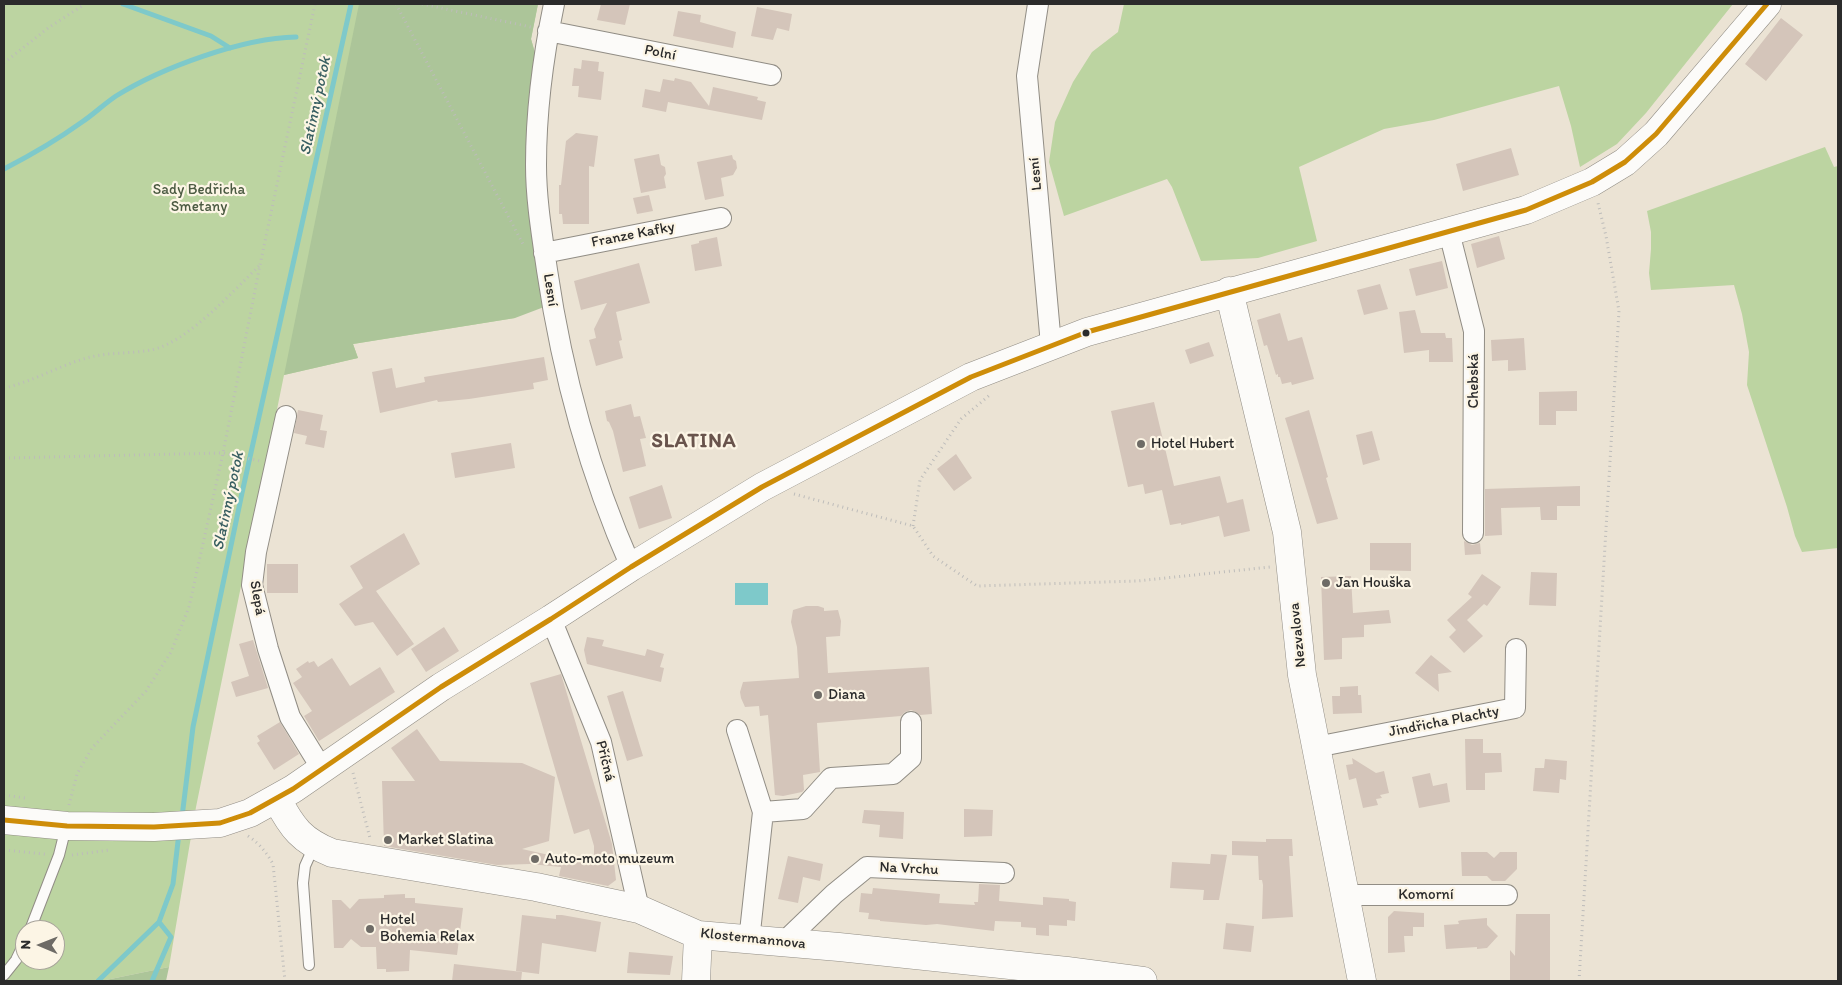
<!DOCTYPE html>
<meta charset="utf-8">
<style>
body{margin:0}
#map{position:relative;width:1842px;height:985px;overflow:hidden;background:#ebe3d4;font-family:Itim,sans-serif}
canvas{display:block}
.frame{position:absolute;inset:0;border:5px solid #2b2b2b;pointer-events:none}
.north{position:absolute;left:15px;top:920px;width:50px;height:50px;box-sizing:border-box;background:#fcf5e5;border:1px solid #a8a49b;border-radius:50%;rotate:271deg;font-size:14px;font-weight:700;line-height:20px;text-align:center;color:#2b2b2b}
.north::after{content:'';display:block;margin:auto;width:18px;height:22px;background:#6e6b66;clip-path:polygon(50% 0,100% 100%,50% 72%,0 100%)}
</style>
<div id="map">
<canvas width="1842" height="985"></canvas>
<div class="frame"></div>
<div class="north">N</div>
</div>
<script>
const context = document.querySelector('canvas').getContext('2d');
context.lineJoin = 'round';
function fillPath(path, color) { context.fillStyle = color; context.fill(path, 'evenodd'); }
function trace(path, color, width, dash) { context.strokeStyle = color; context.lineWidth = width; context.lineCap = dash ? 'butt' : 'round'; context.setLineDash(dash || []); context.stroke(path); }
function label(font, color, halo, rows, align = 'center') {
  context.font = font + ' Itim,sans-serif'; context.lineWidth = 4.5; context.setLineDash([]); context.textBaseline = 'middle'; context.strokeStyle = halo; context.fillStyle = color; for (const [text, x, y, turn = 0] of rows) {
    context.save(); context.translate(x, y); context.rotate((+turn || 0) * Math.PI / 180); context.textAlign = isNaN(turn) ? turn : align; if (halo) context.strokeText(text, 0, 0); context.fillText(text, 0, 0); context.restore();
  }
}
fillPath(new Path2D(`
 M4 4H538L531 39 537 60 515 318 353 344 358 358 284 375 196 807 169 967 101 981H4ZM25 930H55V960H25Z
 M1124 4H1733L1646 113 1617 144 1580 167 1571 126 1559 86 1434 120 1384 129 1299 167 1317 241 1258 258 1201 261 1172 187 1167 179 1064 216 1049 162 1055 122 1073 82 1092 52 1118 32Z
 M1825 147 1834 167 1838 166V548L1802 552 1795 536 1787 507 1747 385 1749 352 1742 314 1734 285 1651 290 1649 273 1651 249V232L1647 211Z`), '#bcd4a1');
fillPath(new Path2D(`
 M359 4H538L531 39 537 60 544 307 515 318 353 344 358 358 284 375Z
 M169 967 166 981H101Z`), '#acc599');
fillPath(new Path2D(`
 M735 583H768V605H735Z`), '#7ec9ca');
trace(new Path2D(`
 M123 4 211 36 230 48
 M4 169C31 155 57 140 82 122 94 114 104 104 116 96 161 68 242 38 296 37
 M182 817 193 727 242 493 351 4
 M98 981 159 922 173 884 179 833
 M152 981 171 937 159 922`), '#7ec9ca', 5);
fillPath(new Path2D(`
 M601 4H630L625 25 597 20Z
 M757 7 792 14 789 31 777 28 773 40 751 36Z
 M678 11 701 15 700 22 736 32 733 48 673 36Z
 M1781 18 1803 35 1766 81 1745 64Z
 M582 60 599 62 598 71 604 72 601 100 578 97 579 86H572L574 68 581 69Z
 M675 78 691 82 709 106 713 87 758 97 757 100 766 102 762 120 668 102 666 112 642 107 645 89 660 92 663 79 674 81Z
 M576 133 598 136 594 167 589 166V224H563L562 214H559V185H561L566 141Z
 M1511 148 1519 175 1463 191 1456 164Z
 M659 154 661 165 665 167 666 174 664 177 666 188 641 193 634 159Z
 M732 155 733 159 736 161 737 168 733 175 721 178 724 196 705 200 697 162Z
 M649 195 653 211 637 214 633 198Z
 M1499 236 1505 259 1477 268 1471 244Z
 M717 237 722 266 695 271 691 245 699 243V241Z
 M1442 261 1448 288 1416 296 1409 269Z
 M639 263 650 303 616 312 622 340 619 341 623 358 596 366 589 340 596 338 594 329 607 303 581 310 574 281Z
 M1380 284 1388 309 1364 315 1357 290Z
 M1415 310 1421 333H1445L1446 338H1452L1453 362H1429V350L1404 353 1399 312Z
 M1280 313 1288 341 1302 337 1314 379 1292 385 1291 382 1282 384 1280 377H1278V374L1276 375 1267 345 1264 346 1257 320Z
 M1524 338 1526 370 1508 371V360L1492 361 1491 340Z
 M1209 342 1214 356 1190 364 1185 350Z
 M544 357 548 380 533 383 534 389 469 399 438 402 437 400 380 413 372 372 392 368 396 388 425 382 424 377Z
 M1577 391V411H1556V425H1539V392Z
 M1154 402 1174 486 1220 476 1227 503 1243 499 1250 531 1224 537 1219 516 1181 525V523L1170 525 1162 490 1145 494 1143 484 1128 487 1111 411Z
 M631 404 634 417 640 416 646 438 640 439 646 466 623 472 613 431 609 422 607 421 605 411Z
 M298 410 323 415 320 430 327 431 324 448 305 444 307 436 294 433Z
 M1309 410 1328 477 1326 478 1338 519 1317 524 1285 418Z
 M1372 431 1380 460 1363 465 1356 435Z
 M511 443 515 468 455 478 451 453Z
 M956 454 972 478 954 491 937 469Z
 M662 485 672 518 639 529 629 497Z
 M1580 486V506H1557V520H1541L1540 507 1501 508 1502 535 1485 536V489Z
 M404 533 420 564 376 591 414 644 397 656 373 622 355 626 339 604 363 588 350 566Z
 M1464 541 1472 545 1480 543 1481 554 1465 555Z
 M1370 543H1411V571L1370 570Z
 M267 564H298V593H267Z
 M1531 572 1557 573 1556 606 1529 605Z
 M1482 574 1501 587 1487 606 1484 604 1467 620 1483 636 1464 653 1449 637 1456 630 1447 620 1472 597 1468 594Z
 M1351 576 1353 613 1389 610 1391 623 1364 625V637L1342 638V659L1324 660 1321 577Z
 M806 606H818L824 608V611L838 610 841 621 840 636 826 637 828 673 929 667 932 714 920 715 916 712 911 710 905 712 901 716 817 723 820 772 803 775 804 790 802 792 783 796 775 795 768 715 760 716 759 706 745 707 741 698 740 692 743 682 799 678 797 647 791 622 793 610Z
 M444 627 459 651 426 672 411 649Z
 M587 637 604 640 602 646 645 656 647 649 664 654 660 667 664 668 661 682 587 664 584 650Z
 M253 640 268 688 236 697 231 682 249 676 239 644Z
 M1431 655 1452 672 1438 674 1439 692 1415 673Z
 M332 658 350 686 380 667 395 692 319 741 304 716 312 711 293 683 302 677 296 669 308 661 309 663 314 661 318 667Z
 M561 674 612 844 616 880 608 886 559 876 561 867 530 864 497 865 384 846 382 781H415L391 748 417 729 440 761 522 763 555 777 549 841 522 849 594 865V846L589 829 574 834 530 683Z
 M1358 686V695H1361L1362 713 1333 714 1332 696H1340V687Z
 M623 691 643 756 627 761 607 696Z
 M280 722 299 754 274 770 257 743 260 741 257 736Z
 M1465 739H1483V753H1501L1502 772 1485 773V790H1466Z
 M1352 758 1376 773 1384 771 1389 793 1380 795 1382 798 1376 799 1378 805 1363 808 1356 778 1349 780 1346 765 1353 764Z
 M1545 759 1567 761 1566 780 1560 779 1559 793 1533 791 1535 768H1544Z
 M1430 773 1433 786 1447 783 1450 802 1419 808 1412 777Z
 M964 809 993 810 992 836 964 837Z
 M864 810 904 812 903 839 879 837 880 825 862 823Z
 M1266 839H1292L1293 856H1289L1293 917 1262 919 1263 885 1262 880H1259L1258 856 1232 855V841L1266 842Z
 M1461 852H1487L1494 858 1500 852H1517V869L1505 881H1492L1487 876H1462Z
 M1211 854 1227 855 1219 900H1203L1204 890 1170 888 1172 862 1210 864Z
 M788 856 823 864 820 881 803 877 798 903 778 899Z
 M979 884 1000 885 999 901 1043 905V897L1069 899V901L1076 902 1075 921 1067 920V926L1049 925V936L1036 935V928L1021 927V922L995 921 994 931 937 924 926 925 880 921V920L868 919 869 913 859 912 861 893 872 894 873 888 940 894 939 903 975 905 974 902H978Z
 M405 894V898H415V903L463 908 457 955 410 950 409 971 386 972V969H377L376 947H361L351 939 343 948H334L332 900H341L350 909 359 899 384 898V895Z
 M1394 911 1424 913V927H1413V936H1404L1405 952 1388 953V917Z
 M1516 914H1550V981H1510V950L1515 956Z
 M522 915 556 919V915H562L601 922 596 952 542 943 539 974 516 971Z
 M1487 918V925L1498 936 1487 948 1477 949V947L1446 949 1444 925 1459 924 1458 921 1462 920Z
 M1226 923 1254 926 1251 952 1223 949Z
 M629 952 673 956 670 975 627 973Z
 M454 964 522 972 521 981H452Z`), '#d4c5ba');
const lane = new Path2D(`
 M30 930 59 855 66 827
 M309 965 303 883 305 866 314 846
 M4 975 16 960 25 941`);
const street = new Path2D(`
 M554 4C543 57 536 110 536 165 536 200 542 235 547 270 562 372 589 472 631 567
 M1038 4 1027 76 1051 345
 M548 31 771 75
 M1449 232 1474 331 1473 533
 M544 253 721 218
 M286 416 256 552 252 585 268 649 290 717 322 769
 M551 619 601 742 639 909
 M737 730 763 812
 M1316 747 1515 708 1516 649
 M1345 895H1507
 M749 941 763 812 803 809 831 778 893 774 911 758V722
 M783 943 834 894 867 867 1004 873`);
const secondary = new Path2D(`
 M1229 291 1287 532 1302 675 1362 981
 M277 799C292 828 302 841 332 853L536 887 639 909 698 935 839 947 1067 971 1143 981
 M4 820 67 826 154 827 220 823 250 813 293 789 441 687 551 619 631 567 762 487 971 377 1087 332 1526 210 1592 182 1625 162 1656 134 1767 4
 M696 981 698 935`);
trace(lane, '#918d85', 12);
trace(street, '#918d85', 22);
trace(secondary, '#918d85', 29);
trace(new Path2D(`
 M396 4 524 246
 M422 4 531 27
 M4 63 48 28 85 4
 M4 388C32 382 58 366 87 358 107 352 130 354 151 350 187 343 233 291 259 266
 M4 458 223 453 260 461
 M794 494 913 526 933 556 977 586 1137 581 1270 567
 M913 526 920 480 961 419 991 394
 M353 773 370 838
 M4 795 25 798
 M69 805 77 774 92 748 146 691 171 652 189 607 223 453 260 265 315 4
 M248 836C260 844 266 852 273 864L285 981
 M4 850 45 854
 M72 855 110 850
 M1579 981 1619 311 1606 236 1598 203`), '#bdbcba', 3, [1, 4]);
trace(lane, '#fcfbf9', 10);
trace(street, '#fcfbf9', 20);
trace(secondary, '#fcfbf9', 28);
trace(new Path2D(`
 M4 820 67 826 154 827 220 823 250 813 293 789 441 687 551 619 631 567 762 487 971 377 1087 332 1526 210 1592 182 1625 162 1656 134 1767 4`), '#ce8d09', 5);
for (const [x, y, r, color] of [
 [1086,333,4.5,"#2b2b2b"],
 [1141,444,5,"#6e6b66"],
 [1326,583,5,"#6e6b66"],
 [818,695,5,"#6e6b66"],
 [388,840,5,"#6e6b66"],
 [535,859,5,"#6e6b66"],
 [370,929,5,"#6e6b66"]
]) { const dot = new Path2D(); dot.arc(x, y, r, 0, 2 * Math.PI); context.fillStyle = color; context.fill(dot); trace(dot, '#fcf5e5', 2); }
label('15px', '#2b2b2b', '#fcf5e5', [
 ["Polní",660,53,11],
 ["Lesní",1036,174,-95],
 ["Franze Kafky",633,235,-11],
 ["Lesní",550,290,81],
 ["Chebská",1474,381,-90],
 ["Slepá",257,598,80],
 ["Nezvalova",1298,635,-96],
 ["Jindřicha Plachty",1444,722,-11],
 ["Příčná",605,761,76],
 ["Na Vrchu",909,869,3],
 ["Komorní",1426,895],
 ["Klostermannova",753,939,6]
]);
label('15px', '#4b5a42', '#fcf5e5', [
 ["Sady Bedřicha",199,190],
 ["Smetany",199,207]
]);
label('15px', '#2b2b2b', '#fcf5e5', [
 ["Hotel Hubert",1151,444],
 ["Jan Houška",1336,583],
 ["Diana",828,695],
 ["Market Slatina",398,840],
 ["Auto-moto muzeum",545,859],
 ["Hotel",380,920],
 ["Bohemia Relax",380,937]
], 'left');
label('italic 16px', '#385e61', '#fcf5e5', [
 ["Slatinný potok",316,106,-78],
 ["Slatinný potok",229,501,-78]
]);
context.letterSpacing = '1px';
label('bold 20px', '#69544c', '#fcf5e5', [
 ["SLATINA",694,442]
]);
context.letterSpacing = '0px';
</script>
